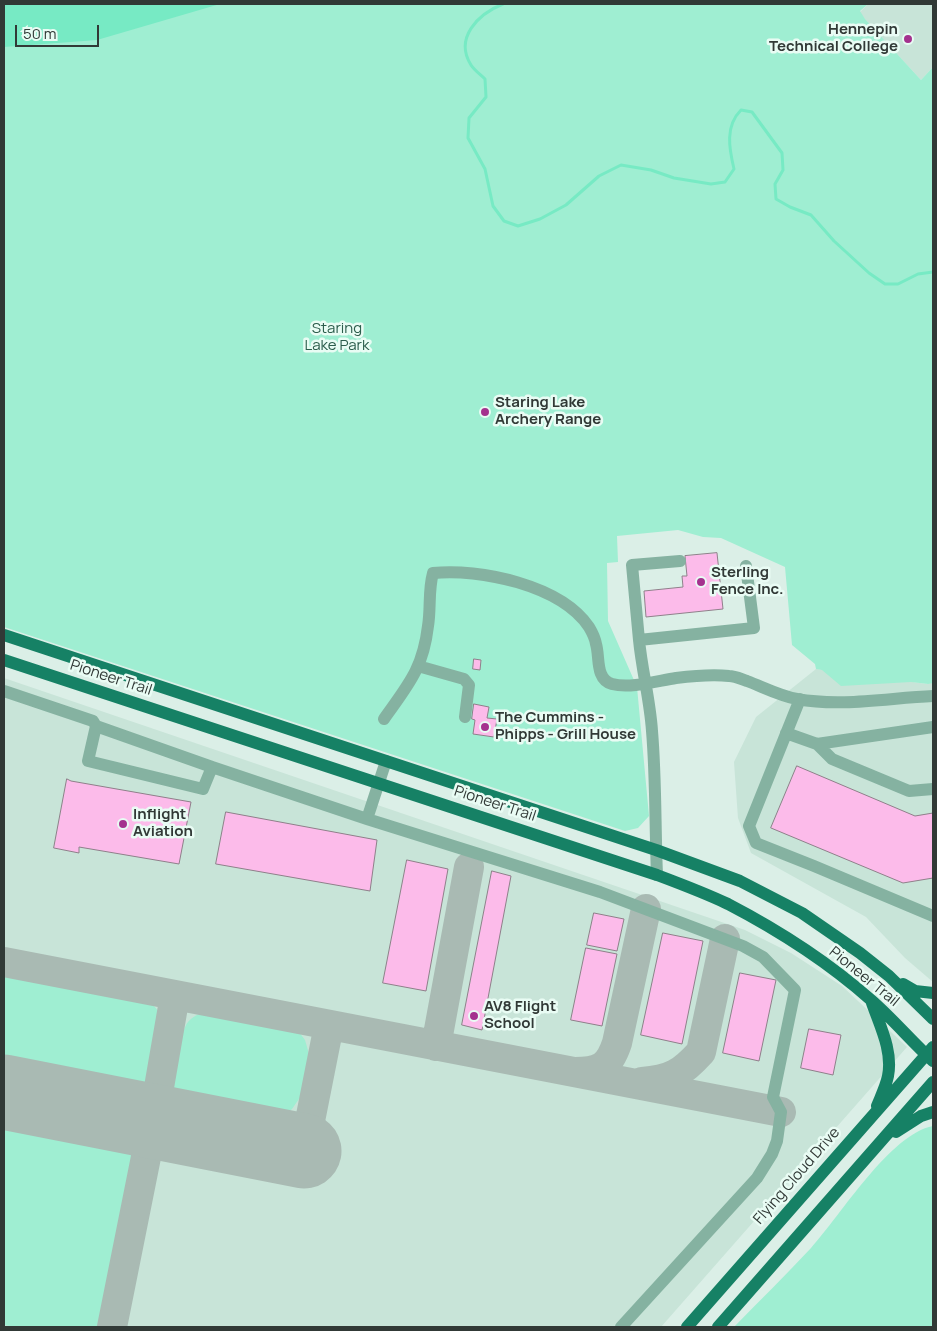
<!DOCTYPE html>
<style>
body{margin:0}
#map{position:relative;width:937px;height:1331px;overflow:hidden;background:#dbefe7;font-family:Manrope,sans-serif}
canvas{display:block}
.frame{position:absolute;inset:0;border:5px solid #313936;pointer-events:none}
.scale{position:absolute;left:15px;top:25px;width:84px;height:22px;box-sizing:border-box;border:2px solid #313936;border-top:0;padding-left:6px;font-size:15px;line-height:18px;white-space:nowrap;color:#313936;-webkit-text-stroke:4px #e9fcf4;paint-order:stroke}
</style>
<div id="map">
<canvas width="937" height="1331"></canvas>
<div class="frame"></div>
<div class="scale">50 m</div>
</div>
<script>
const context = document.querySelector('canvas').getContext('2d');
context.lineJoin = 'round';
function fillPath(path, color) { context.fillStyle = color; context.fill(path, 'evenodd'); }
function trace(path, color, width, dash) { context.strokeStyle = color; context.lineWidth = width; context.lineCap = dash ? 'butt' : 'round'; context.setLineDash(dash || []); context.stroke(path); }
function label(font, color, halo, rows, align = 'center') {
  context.font = font + ' Manrope,sans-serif'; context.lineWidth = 5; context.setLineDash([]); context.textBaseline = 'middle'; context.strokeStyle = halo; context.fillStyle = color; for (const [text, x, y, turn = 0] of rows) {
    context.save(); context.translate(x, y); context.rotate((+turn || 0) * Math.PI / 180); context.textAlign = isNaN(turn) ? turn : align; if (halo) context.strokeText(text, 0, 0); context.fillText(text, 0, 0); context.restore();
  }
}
fillPath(new Path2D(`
 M868 4H933V67L921 80 859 13Z
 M816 669 927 684 933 682V982L905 958 866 917 751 853 738 818 734 762 756 717Z
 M4 678 745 930 791 953 842 986 907 1047 661 1327H4Z`), '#c8e4d8');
fillPath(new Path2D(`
 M4 4H868L860 11 865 19 921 80 933 67V683L928 684 911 682 841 686 822 670 816 669 815 664 792 645 785 567 721 538 703 537 678 530 617 536 618 562 607 563 608 621 637 687 649 816 638 828 625 831 4 627Z
 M4 972 142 998C154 1004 160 1010 162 1023L152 1076C147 1088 140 1093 128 1095L4 1071Z
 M212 1012 292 1028 299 1032 305 1040 309 1054 301 1096 292 1109 284 1116 265 1121 188 1106C184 1104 179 1102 176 1097 174 1093 173 1087 173 1082 173 1070 181 1030 188 1022 195 1014 202 1013 212 1012Z
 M4 1110 113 1132C130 1140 133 1144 134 1163L102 1327H15L4 1325Z
 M933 1126V1327H734C759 1301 786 1275 811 1248 841 1215 890 1134 933 1126Z`), '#9feed2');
fillPath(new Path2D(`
 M4 4H220L97 40 4 47Z`), '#77eac4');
trace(new Path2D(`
 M503 4C478 14 454 38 471 65 474 70 481 75 485 79L486 97 469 118 468 138 485 169 493 206 504 221 518 226 540 219 566 205 599 176 621 165 651 170 674 178 711 184 725 182 734 169C729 148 725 126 741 110L752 112 782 153 783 170 775 184 776 199 790 207 811 215 834 241 869 273 885 284H898L918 274 933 272`), '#77eac4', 3);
trace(new Path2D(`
 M4 962 781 1112
 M436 1046 469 867
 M575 1072C600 1072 609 1067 617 1043L646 909
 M642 1082C671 1080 682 1073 701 1052L725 939
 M304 1151 329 1025
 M112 1327 153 1122 175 995`), '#a9bab3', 30);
trace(new Path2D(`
 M4 1092 304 1151`), '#a9bab3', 75);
const building = new Path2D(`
 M717 553 723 609 646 617 644 591 683 587 682 576H687L685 556Z
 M474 659 481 660 480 670 473 669Z
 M474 704 489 707 487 718 497 719 494 737 473 734 475 720 472 719Z
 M797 766 915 816 933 813V878L903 883 771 828Z
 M67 779 71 781 191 802 179 864 79 847V853L54 848Z
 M226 812 377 840 370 891 216 864Z
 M407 860 448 869 426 991 383 983Z
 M492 871 511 876 482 1030 462 1025Z
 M594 913 624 919 617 951 587 945Z
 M663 933 703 941 682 1044 641 1035Z
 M586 948 617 954 602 1026 571 1020Z
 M740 973 776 980 759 1061 723 1053Z
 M809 1029 841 1035 833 1075 801 1068Z`);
fillPath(building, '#fcbbea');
trace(building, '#8f808a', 1);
trace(new Path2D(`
 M639 640 632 565 680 561
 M418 666 464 679 469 685 465 717
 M4 691 93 721 96 726 212 767 203 789 88 761 96 726
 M800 699 749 826 756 843 814 866 933 916
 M384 719C408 685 423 669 428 626 431 608 428 591 433 573 479 568 561 585 589 627 592 632 595 638 596 644 600 657 595 679 612 684 630 689 657 681 676 678 692 676 712 674 729 676 735 676 741 679 747 681 763 687 780 696 797 699 841 707 888 698 933 696
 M786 733 817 744 933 727
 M817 744 832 759 909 791 933 789
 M212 767 367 819 600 892 743 946 763 957 795 990 773 1097 781 1112 777 1141 772 1154 757 1178 621 1327
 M367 819 386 761
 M657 875C655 827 656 778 652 731 650 700 642 671 639 640L754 628 746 566`), '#85b2a1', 12);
trace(new Path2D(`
 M4 635 656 850 740 881 802 913 860 953 889 976 933 1019
 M4 660 657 875C681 884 705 893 728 904 778 930 828 962 871 1000 893 1019 912 1042 933 1061
 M903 984 915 991 933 993
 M872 1003C880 1026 893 1051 888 1076 886 1086 881 1096 877 1106
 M896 1132 921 1116 933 1112
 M687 1327 933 1047
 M718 1327 933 1082`), '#168165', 12);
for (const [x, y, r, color] of [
 [908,39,5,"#a4328e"],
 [485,412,5,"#a4328e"],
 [701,582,5,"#a4328e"],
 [485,727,5,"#a4328e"],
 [123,824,5,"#a4328e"],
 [474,1016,5,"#a4328e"]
]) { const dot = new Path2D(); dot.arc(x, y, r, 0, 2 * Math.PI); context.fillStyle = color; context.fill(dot); trace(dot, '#e9fcf4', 2); }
label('bold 15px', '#313936', '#e9fcf4', [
 ["Hennepin",898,30,"right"],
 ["Technical College",898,47,"right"],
 ["Staring Lake",495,403],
 ["Archery Range",495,420],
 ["Sterling",711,573],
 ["Fence Inc.",711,590],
 ["The Cummins -",495,718],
 ["Phipps - Grill House",495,735],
 ["Inflight",133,815],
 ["Aviation",133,832],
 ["AV8 Flight",484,1007],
 ["School",484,1024]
], 'left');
label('15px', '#2c5d4c', '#e9fcf4', [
 ["Staring",337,329],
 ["Lake Park",337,346]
]);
label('15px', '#313936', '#e9fcf4', [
 ["Pioneer Trail",111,678,18],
 ["Pioneer Trail",495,804,18],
 ["Pioneer Trail",864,977,39],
 ["Flying Cloud Drive",797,1176,-49]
]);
</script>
